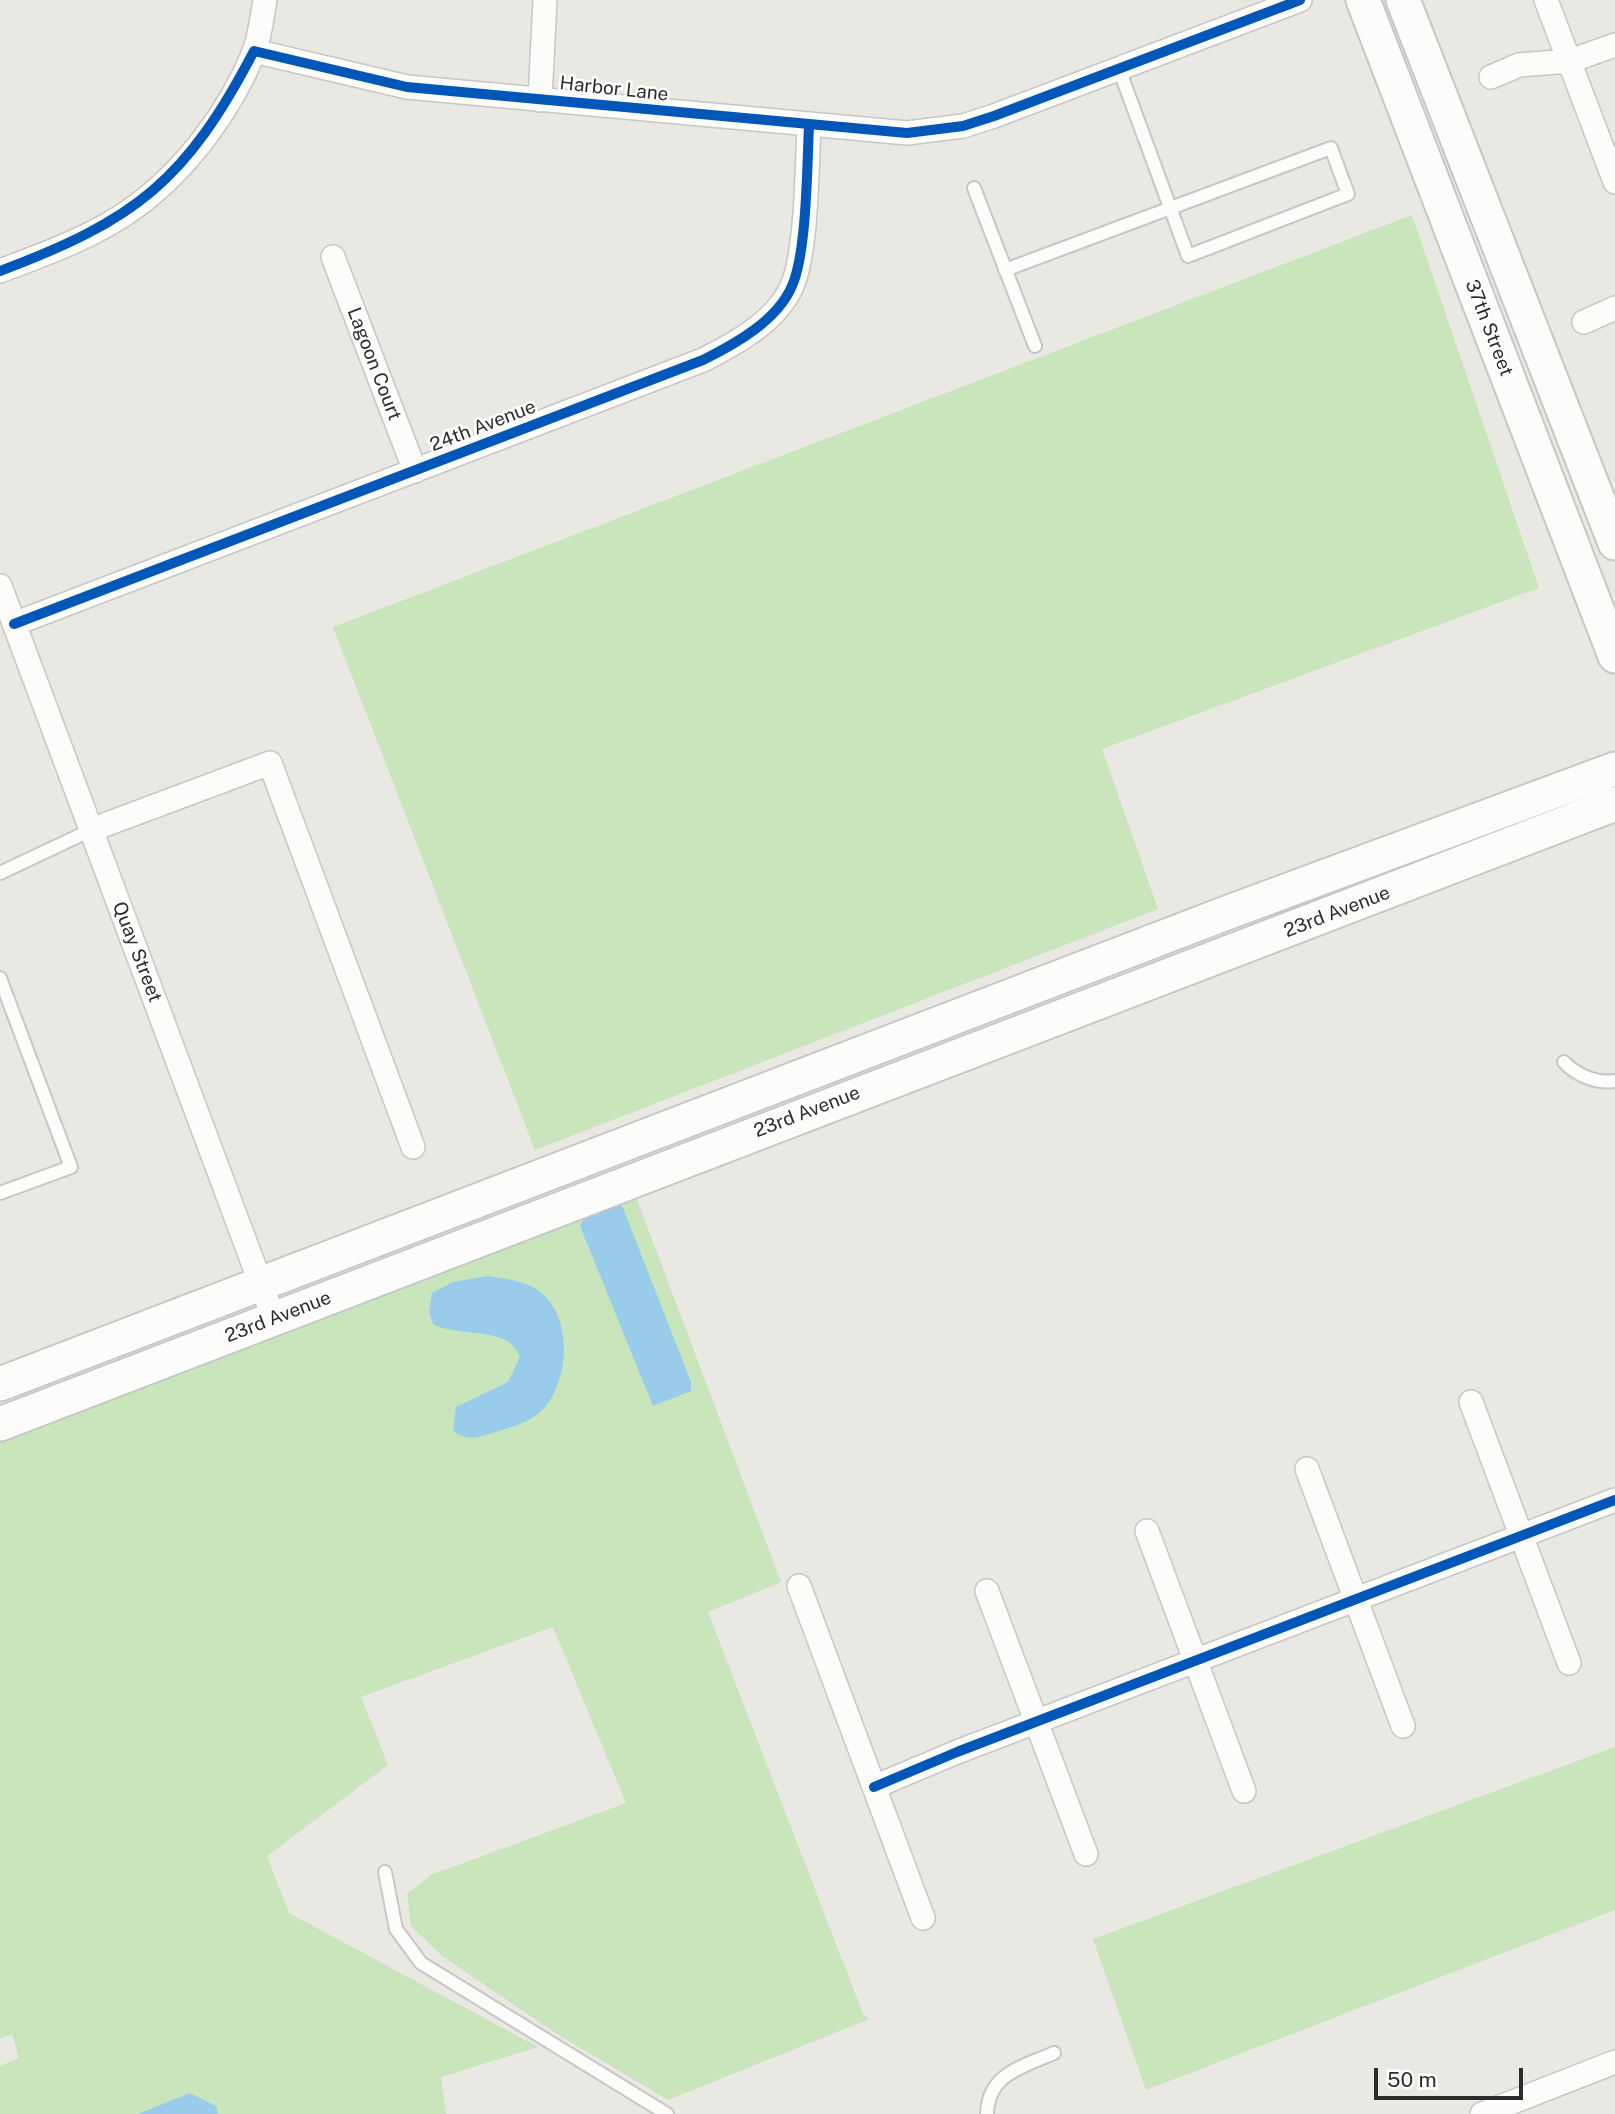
<!DOCTYPE html>
<style>
body{margin:0}
#map{position:relative;width:1615px;height:2114px;overflow:hidden;background:#eae8e2;font-family:"Public Sans",sans-serif}
canvas{display:block}
.scale{position:absolute;left:1374px;top:2068px;width:149px;height:32px;box-sizing:border-box;border:4px solid #2c2c2c;border-top:0;padding-left:9px;font-size:21px;line-height:24px;white-space:nowrap;color:#2c2c2c;-webkit-text-stroke:5px #fff;paint-order:stroke}
</style>
<div id="map">
<canvas width="1615" height="2114"></canvas>
<div class="scale">50 m</div>
</div>
<script>
const context = document.querySelector('canvas').getContext('2d');
context.lineJoin = 'round';
function fillPath(path, color) { context.fillStyle = color; context.fill(path, 'evenodd'); }
function trace(path, color, width, dash) { context.strokeStyle = color; context.lineWidth = width; context.lineCap = dash ? 'butt' : 'round'; context.setLineDash(dash || []); context.stroke(path); }
function label(font, color, halo, rows, align = 'center') {
  context.font = font + ' "Public Sans",sans-serif'; context.lineWidth = 5; context.setLineDash([]); context.textBaseline = 'middle'; context.strokeStyle = halo; context.fillStyle = color; for (const [text, x, y, turn = 0] of rows) {
    context.save(); context.translate(x, y); context.rotate((+turn || 0) * Math.PI / 180); context.textAlign = isNaN(turn) ? turn : align; if (halo) context.strokeText(text, 0, 0); context.fillText(text, 0, 0); context.restore();
  }
}
fillPath(new Path2D(`
 M1412 215 1539 588 1102 749 1158 909 535 1150 333 627Z
 M630 1181 781 1582 708 1612 863 2014 869 2019 668 2100 554 2032 442 1956 411 1926 407 1894 431 1875 626 1803 553 1627 361 1697 388 1765 267 1856 289 1913 538 2047 441 2077 446 2114H0V2066L19 2058 12 2034 0 2039V1426Z
 M1615 1747V1910L1146 2090 1093 1939Z`), '#c8e5bc');
fillPath(new Path2D(`
 M618 1203 623 1208 691 1382V1391L653 1406 580 1226 586 1215Z
 M487 1276C508 1279 531 1281 546 1297 571 1324 568 1376 548 1403 535 1422 512 1427 492 1433 476 1438 467 1441 453 1431L456 1407 508 1382 520 1357C511 1325 458 1338 433 1324L429 1312 432 1293 453 1282Z
 M190 2093 216 2106 218 2114H138Z`), '#98ccea');
const lane = new Path2D(`
 M974 188 1035 346
 M1005 270 1331 148 1348 194 1188 256 1119 69
 M0 873 91 830
 M0 978 71 1167 0 1193
 M1564 1062C1576 1075 1597 1084 1615 1081
 M385 1872 396 1929 421 1963 667 2114
 M987 2114C988 2074 1022 2067 1054 2053`);
const street = new Path2D(`
 M1546 0 1615 182
 M254 51 407 87 907 133 963 126 994 116 1300 0
 M1491 77 1519 65 1570 61 1615 45
 M540 100 545 0
 M333 257 415 471
 M0 271C45 254 96 236 135 207 186 170 230 111 254 52 260 36 262 17 265 0
 M1584 322 1615 308
 M0 586 274 1319
 M14 624 703 360C735 344 777 321 792 286 807 252 807 165 809 126
 M91 830 270 763 413 1147
 M1471 1402 1569 1663
 M1307 1469 1403 1726
 M1147 1531 1244 1791
 M799 1586 923 1918
 M987 1591 1086 1854
 M874 1787 957 1752 1615 1500
 M1482 2114 1615 2062`);
const secondary = new Path2D(`
 M1363 0 1615 656
 M1403 0 1615 543
 M0 1384 1229 912 1615 769
 M0 1424 1615 804`);
trace(lane, '#c7c7c7', 16);
trace(street, '#c7c7c7', 26);
trace(secondary, '#c7c7c7', 37);
trace(lane, '#fcfcfb', 12);
trace(street, '#fcfcfb', 23);
trace(secondary, '#fcfcfb', 33);
trace(new Path2D(`
 M0 271C136 220 186 181 254 51L407 87 907 133 963 126 994 116 1300 0
 M14 624 703 360C735 344 777 321 792 286 807 252 807 165 809 126
 M874 1787 957 1752 1615 1500`), '#0057b8', 10);
label('19px', '#2c2c2c', '#fff', [
 ["Harbor Lane",614,89,6],
 ["37th Street",1489,328,69],
 ["Lagoon Court",374,364,69],
 ["24th Avenue",483,426,-21],
 ["23rd Avenue",1337,912,-21],
 ["Quay Street",137,952,69],
 ["23rd Avenue",807,1112,-21],
 ["23rd Avenue",278,1317,-21]
]);
</script>
